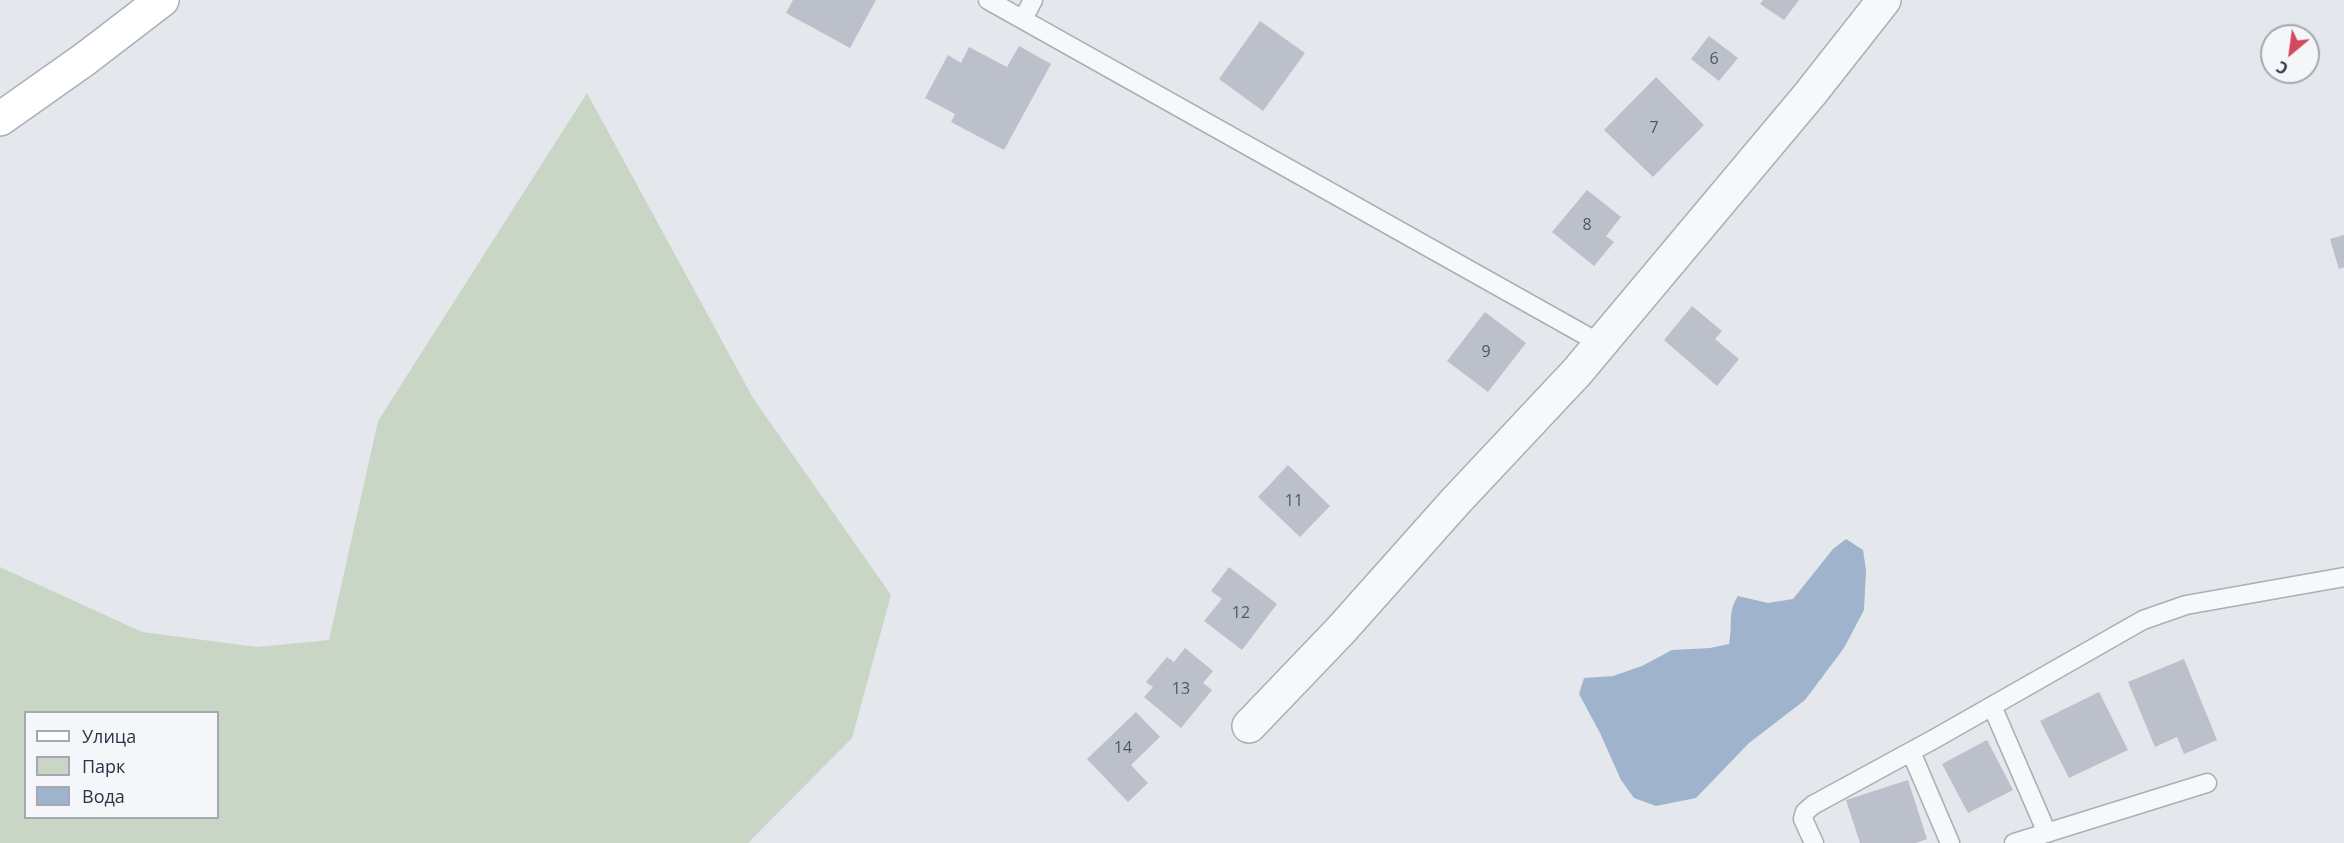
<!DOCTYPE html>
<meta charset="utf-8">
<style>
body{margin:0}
#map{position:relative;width:2344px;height:843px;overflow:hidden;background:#e4e7ec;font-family:"Open Sans",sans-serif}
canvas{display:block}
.legend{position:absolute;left:24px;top:711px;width:195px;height:108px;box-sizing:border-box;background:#f4f6f9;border:2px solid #a4a8b1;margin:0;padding:8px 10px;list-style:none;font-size:18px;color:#2b3445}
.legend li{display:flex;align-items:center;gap:12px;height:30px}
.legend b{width:30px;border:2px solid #a4a8b1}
.north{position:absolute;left:2260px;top:24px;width:60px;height:60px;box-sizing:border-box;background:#f4f6f9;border:2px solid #a4a8b1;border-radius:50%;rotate:209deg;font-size:16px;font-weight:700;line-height:24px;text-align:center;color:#2b3445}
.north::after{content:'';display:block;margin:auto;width:21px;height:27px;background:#d1495b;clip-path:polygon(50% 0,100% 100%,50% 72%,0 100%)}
</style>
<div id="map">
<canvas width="2344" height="843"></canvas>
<ul class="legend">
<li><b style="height:8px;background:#fff"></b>Улица</li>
<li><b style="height:16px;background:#c9d6c5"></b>Парк</li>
<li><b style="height:16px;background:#9fb4cc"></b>Вода</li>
</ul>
<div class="north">С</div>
</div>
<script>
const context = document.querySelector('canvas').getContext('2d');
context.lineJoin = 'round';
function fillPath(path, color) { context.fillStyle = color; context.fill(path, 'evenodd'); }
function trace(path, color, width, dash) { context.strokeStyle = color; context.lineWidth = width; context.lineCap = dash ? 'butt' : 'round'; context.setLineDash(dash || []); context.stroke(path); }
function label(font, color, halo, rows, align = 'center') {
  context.font = font + ' "Open Sans",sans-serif'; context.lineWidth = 4.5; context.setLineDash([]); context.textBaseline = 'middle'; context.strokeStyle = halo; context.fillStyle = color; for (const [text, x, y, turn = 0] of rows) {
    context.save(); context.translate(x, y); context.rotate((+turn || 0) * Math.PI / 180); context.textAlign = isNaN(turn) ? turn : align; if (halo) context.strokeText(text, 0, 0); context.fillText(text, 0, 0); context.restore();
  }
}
fillPath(new Path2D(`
 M587 93 753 398 891 595 852 738 748 843H0V567L142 632 257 647 329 640 378 421ZM26 712H218V818H26Z`), '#c9d6c5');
fillPath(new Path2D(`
 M1846 539 1863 550 1866 570 1864 610 1844 648 1805 700 1749 743 1696 798 1656 806 1634 798 1621 780 1600 733 1579 694 1584 678 1613 676 1642 666 1672 650 1710 648 1729 644C1733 627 1727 612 1738 596L1768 603 1793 599 1833 549Z`), '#9fb4cc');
fillPath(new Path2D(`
 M793 0H876L850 48 786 13Z
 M1763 0H1799L1784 20 1760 4Z
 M1260 21 1305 53 1263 111 1219 79Z
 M1709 36 1738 58 1719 81 1691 59Z
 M1019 46 1051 64 1004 150 951 122 955 114 925 98 948 55 961 63 969 47 1007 67Z
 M1656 77 1704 125 1653 177 1604 130Z
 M1587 190 1621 217 1606 236 1614 242 1594 266 1552 232Z
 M2344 235V267L2339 269 2330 239Z
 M1692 306 1722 331 1715 339 1739 359 1717 386 1664 340Z
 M1485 312 1526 343 1488 392 1447 361Z
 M1288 465 1330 506 1300 537 1258 497Z
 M1229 567 1277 604 1242 650 1204 621 1222 599 1211 591Z
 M1185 648 1213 671 1203 683 1212 690 1181 728 1144 697 1153 687 1146 682 1167 657 1174 662Z
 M2184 659 2217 740 2184 754 2177 737 2155 747 2128 682Z
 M2099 692 2128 750 2069 778 2040 721Z
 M1136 712 1160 737 1131 765 1148 783 1128 802 1087 759Z
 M1987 740 2013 790 1968 813 1942 764Z
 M1908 780 1927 839 1916 843H1860L1846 800Z`), '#bbc0ca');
const lane = new Path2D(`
 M988 0 1601 344
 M1023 19 1033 0
 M1992 706 2047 833
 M1911 752 1950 843
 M1814 843 1803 819 1805 812 1813 805 1936 738 2143 620 2186 605 2344 577
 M2014 843 2207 783`);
const street = new Path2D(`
 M1249 726 1341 630 1455 502 1577 372 1810 94 1884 0`);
const secondary = new Path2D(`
 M0 119 85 59 162 0`);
trace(lane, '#a9aeb7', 21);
trace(street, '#a9aeb7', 36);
trace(secondary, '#a9aeb7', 36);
trace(lane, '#f7f8fa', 18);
trace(street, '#f7f8fa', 33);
trace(secondary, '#fff', 33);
label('16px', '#4f5766', null, [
 ["6",1714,59],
 ["7",1654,128],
 ["8",1587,225],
 ["9",1486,352],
 ["11",1294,501],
 ["12",1241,613],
 ["13",1181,689],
 ["14",1123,748]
]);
</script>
